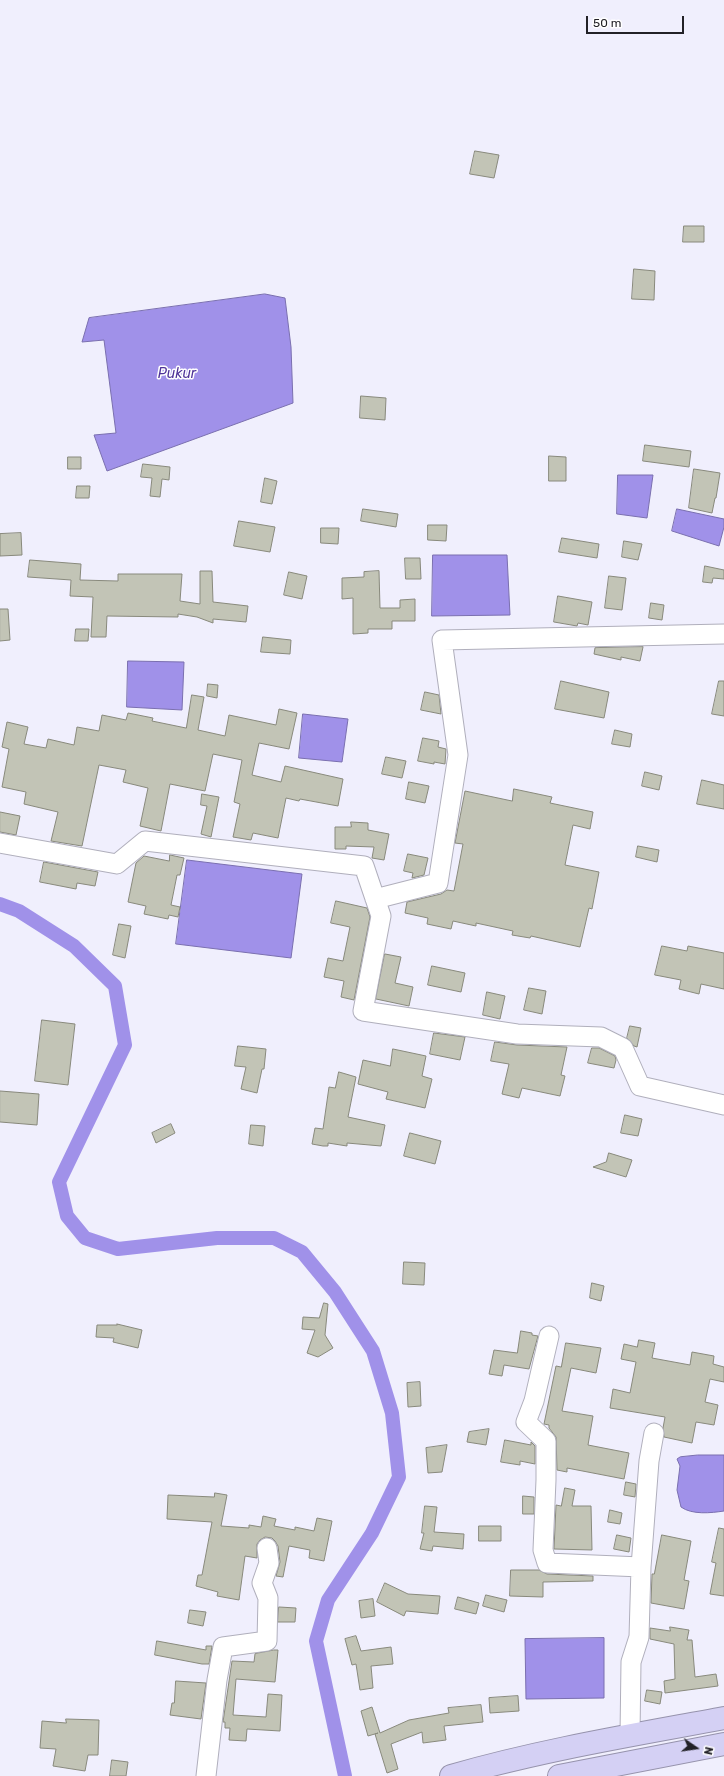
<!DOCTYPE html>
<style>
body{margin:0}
#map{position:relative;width:724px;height:1776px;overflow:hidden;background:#f0effd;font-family:Rubik,sans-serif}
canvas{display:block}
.north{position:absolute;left:676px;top:1728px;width:40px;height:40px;-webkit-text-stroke:3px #fff;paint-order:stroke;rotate:103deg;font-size:11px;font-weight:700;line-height:16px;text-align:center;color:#222127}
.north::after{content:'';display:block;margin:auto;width:14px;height:18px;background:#222127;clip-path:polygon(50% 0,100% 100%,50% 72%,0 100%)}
.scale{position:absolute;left:586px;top:16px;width:98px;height:18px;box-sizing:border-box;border:2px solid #222127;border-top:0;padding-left:5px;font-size:12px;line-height:14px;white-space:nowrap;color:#222127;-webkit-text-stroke:3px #fff;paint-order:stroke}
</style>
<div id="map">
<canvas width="724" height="1776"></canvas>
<div class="north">N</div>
<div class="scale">50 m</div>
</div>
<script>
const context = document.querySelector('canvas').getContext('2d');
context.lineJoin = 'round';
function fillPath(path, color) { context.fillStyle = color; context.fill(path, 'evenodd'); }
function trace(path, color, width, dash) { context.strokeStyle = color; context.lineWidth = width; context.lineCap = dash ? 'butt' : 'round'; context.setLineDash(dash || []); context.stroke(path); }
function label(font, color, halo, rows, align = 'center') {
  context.font = font + ' Rubik,sans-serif'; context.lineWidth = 3; context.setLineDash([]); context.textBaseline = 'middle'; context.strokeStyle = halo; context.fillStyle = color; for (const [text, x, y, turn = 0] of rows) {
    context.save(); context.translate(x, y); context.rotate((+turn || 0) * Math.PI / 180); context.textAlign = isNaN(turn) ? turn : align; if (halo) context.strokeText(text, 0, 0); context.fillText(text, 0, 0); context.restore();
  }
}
const water = new Path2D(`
 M265 294 285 298 291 347 293 403 107 471 94 435 116 433 104 340 82 342 89 318Z
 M618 475H653L647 518 617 514Z
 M677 509 724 519V527L719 546 672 531Z
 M433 555H507L510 615 432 616Z
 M128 661 184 662 182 710 127 707Z
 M303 714 348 719 342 762 299 758Z
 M187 860 302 874 291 958 176 944Z
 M698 1455H724V1511C711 1513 692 1515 681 1507L677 1490 680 1466 677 1459 680 1457Z
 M604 1638V1698L526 1699 525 1639Z`);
fillPath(water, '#a091e9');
trace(water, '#7a6faf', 1);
trace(new Path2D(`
 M0 904 19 911 74 946 115 986 125 1045 59 1182 67 1216 85 1238 118 1249 217 1238H274L302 1252 335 1292 373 1351 392 1413 399 1477 372 1533 328 1600 316 1641 345 1776`), '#a091e9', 14);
const building = new Path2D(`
 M475 151 499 155 494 178 470 174Z
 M684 226H704V242H683Z
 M634 269 655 271 654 300 632 299Z
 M361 396 386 398 385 420 360 418Z
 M645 445 691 451 689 467 643 461Z
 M549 456 566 457V481H549Z
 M68 457H81V469H68Z
 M143 464 170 467 169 480 162 479 160 497 150 496 152 478 141 477Z
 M694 469 720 473 716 498H715L712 513 689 508Z
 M265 478 277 481 272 504 261 502Z
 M77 486H90L89 498H76Z
 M363 509 398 514 396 527 361 521Z
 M239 521 275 527 270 552 234 546Z
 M428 525H447L446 541 428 540Z
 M321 528H339L338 544 321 543Z
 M21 533 22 555 0 556V534Z
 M562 538 599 544 597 558 559 552Z
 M624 541 642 544 638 560 622 557Z
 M405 558H420L421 579H406Z
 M30 560 81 564 80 580 118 581V574H182L180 601 200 604V571H212L213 602 248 606 246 622 213 619V623L197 617 178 614V617L107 616 106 637H91L93 597 70 596 71 580 28 577Z
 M705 566 724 570V579L713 578 712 583 703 582Z
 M379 571 380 608H400V600L415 599V621H392V629H368V633L353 634V598L342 599V578L364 577V572Z
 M289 572 307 576 302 599 284 595Z
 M609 576 626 578 622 610 605 608Z
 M558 596 592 602 588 625 578 623 577 626 554 622Z
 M651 603 664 605 662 620 649 618Z
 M0 609H8L10 640 0 641Z
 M76 629H89L88 641H75Z
 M263 637 291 640 290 654 261 652Z
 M643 647 640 661 621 657V660L594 654 595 648Z
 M561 681 609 692 604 718 555 709Z
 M719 681H724V716L712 714Z
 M208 684 218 685 217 698 207 696Z
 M425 692 439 695 441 714 421 710Z
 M192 695 204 697 198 730 225 736 229 715 276 725 279 709 297 713 289 749 259 743 252 775 281 782 285 766 343 779 338 806 300 799 299 801 286 798 278 838 253 833 251 840 233 837 240 804 234 802 242 760 213 754 205 791 170 784 161 831 140 826 148 788 123 782 126 770 99 765 82 846 51 841 58 812 24 804 26 792 2 787 9 749 2 747 7 722 28 727 24 744 46 748 48 739 74 745 77 727 99 731 102 715 126 720 128 713 153 718 152 721 186 728Z
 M615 730 632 734 630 747 612 744Z
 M423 738 439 741 438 747 446 749 445 764 434 762V764L418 761Z
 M386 757 406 761 402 778 382 774Z
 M645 772 662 776 659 790 642 786Z
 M702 780 724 785V809L697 804Z
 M409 782 429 786 425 803 406 799Z
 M514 789 552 797 550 803 593 812 590 829 573 825 565 865 599 872 592 909 589 908 580 947 531 936 530 938 512 935 513 931 476 923V926L453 921 451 929 427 924 428 918 405 913 407 902 441 894 447 890 454 891 463 844 455 843 465 791 512 801Z
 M202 794 219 797 211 837 201 834 207 806 201 805Z
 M0 812 20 816 16 835 0 832Z
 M351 822 368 823V830L389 834 384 860 372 858 374 847 346 846V849H335V827H351Z
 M638 846 659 850 657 862 636 857Z
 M408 854 428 858 424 875 412 878 413 873 404 871Z
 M170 855 184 858 180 875H177L171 905 180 907 178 917 169 915 168 919 144 914 146 906 128 902 136 863 144 856 169 861Z
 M44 862 98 872 95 886 77 883 76 889 40 882Z
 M336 901 367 908 370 917 354 1000 341 997 344 981 324 977 328 958 343 961 350 927 331 923Z
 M119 924 131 926 125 958 113 955Z
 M662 946 687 951 688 946 724 953V989L701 984 699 994 679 989 681 980 655 975Z
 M385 954 401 957 395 983 413 987 409 1006 376 999Z
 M432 966 465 973 461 992 428 985Z
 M529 988 546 991 542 1014 524 1010Z
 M487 992 505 996 500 1019 483 1015Z
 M42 1020 75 1024 68 1085 35 1081Z
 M630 1026 641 1028 637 1047 634 1046 627 1038Z
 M434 1033 465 1037 460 1060 430 1054Z
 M495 1042 517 1045 567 1047 561 1075 565 1076 560 1096 522 1088 519 1098 502 1094 509 1064 491 1061Z
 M238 1046 266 1049 264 1069H262L257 1093 241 1089 246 1067 235 1066Z
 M592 1048H599L615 1056 616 1060 614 1068 588 1063Z
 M393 1049 426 1056 422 1076 432 1079 425 1108 386 1099 388 1092 358 1084 363 1060 390 1066Z
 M339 1072 356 1077 348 1117 385 1125 381 1146 347 1143V1146L328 1143V1146H323L312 1144 315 1128 323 1129 329 1087 335 1088Z
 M0 1091 39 1094 37 1125 0 1122Z
 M625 1115 642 1119 638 1136 621 1133Z
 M171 1124 175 1133 156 1143 152 1133Z
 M251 1125 265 1126 263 1146 249 1144Z
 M410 1133 441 1141 435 1164 404 1156Z
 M609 1153 632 1160 626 1177 593 1167 606 1162Z
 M404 1262 425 1263 424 1285 403 1284Z
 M592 1283 604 1286 601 1301 590 1298Z
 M324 1303 328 1304 325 1335 333 1348 318 1357 307 1353 315 1330 302 1329 303 1317 319 1318Z
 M117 1324 142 1330 138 1348 113 1342 114 1338 96 1337 97 1325H117Z
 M521 1331 532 1333V1335L538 1336 529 1369 504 1365 502 1376 489 1374 494 1350 517 1353Z
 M639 1340 655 1343 652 1358 690 1365 692 1352 714 1356 713 1364 724 1367V1382L710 1379 705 1402 718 1405 714 1425 696 1422 692 1443 664 1437 663 1428 665 1417 610 1408 613 1389 630 1393 636 1362 621 1359 624 1344 637 1347Z
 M566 1343 601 1348 596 1373 571 1368 562 1411 593 1416 588 1445 629 1453 624 1479 567 1468V1472L557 1470 556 1437 549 1428V1425L544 1424 556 1366 561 1367Z
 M420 1382 421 1406 408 1407 407 1383Z
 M489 1429 486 1445 467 1442 469 1432Z
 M505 1440 531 1445V1442L535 1446V1464L520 1461V1465L501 1462Z
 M447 1445 442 1472 428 1473 426 1448Z
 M626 1482 636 1484 635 1497 624 1495Z
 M565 1488 575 1490 572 1506H591L592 1550 554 1549 556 1505 561 1506Z
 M215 1493 227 1495 221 1526 249 1528V1525L261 1527 263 1516 276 1519 274 1526 295 1530V1527L314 1531 317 1518 332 1521 324 1561 309 1558 310 1550 289 1546 283 1577 276 1576 280 1562 278 1546 275 1541 272 1538 265 1537 260 1540 257 1544V1558L245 1556 239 1600 217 1596 218 1592 196 1586 198 1575H202L212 1522 167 1519 168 1495 214 1497Z
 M523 1496 534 1497V1514H523Z
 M425 1506 437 1507 434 1532 464 1534 463 1549 433 1546 432 1551 420 1549 424 1533H422Z
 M610 1510 622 1513 620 1524 608 1522Z
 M479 1526H501V1541H479Z
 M719 1528 724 1529V1596L710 1594 716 1563 712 1562Z
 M617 1535 631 1538 629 1552 614 1549Z
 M662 1535 691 1541 684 1580 689 1581 684 1609 651 1603 652 1574H654Z
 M511 1570H539L547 1574 593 1576V1581L543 1582V1597L510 1596Z
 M385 1583 408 1594 440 1596 438 1614 406 1611 404 1616 377 1602Z
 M486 1595 507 1600 504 1612 483 1606Z
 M458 1597 479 1603 476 1614 455 1609Z
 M373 1599 375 1616 361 1618 359 1601Z
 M279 1607 296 1608 295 1622H278Z
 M190 1610 206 1612 203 1626 188 1623Z
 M670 1627 689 1630 687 1640H692L695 1677 716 1674 718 1686 665 1693 664 1681 675 1679 674 1644 650 1639V1628L670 1631Z
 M356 1636 361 1651 391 1647 393 1664 371 1666 373 1688 360 1690 356 1664 352 1665 345 1639Z
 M157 1641 206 1650V1646H212L209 1664H202L155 1655Z
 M274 1650H278L275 1682 236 1679 233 1715 266 1717 268 1694 282 1695 280 1731 247 1729 246 1741 229 1740 230 1728H225V1722H223L232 1661 254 1662 255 1654Z
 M176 1681 206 1683 201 1719 170 1715 172 1703H174Z
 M647 1690 662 1692 660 1704 645 1701Z
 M518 1696 519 1711 490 1713 489 1698Z
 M481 1705 483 1722 444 1726 446 1740 423 1743 422 1732 391 1744 398 1769 387 1773 375 1734 378 1733 368 1736 361 1711 372 1707 380 1733 409 1720 449 1713 448 1708Z
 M66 1719 99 1720 98 1755H88L85 1771 53 1766 56 1749 40 1748 42 1721 66 1723Z
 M112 1760 128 1762 126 1776H110Z`);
fillPath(building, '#c2c4b6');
trace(building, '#88897c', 1);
const minor = new Path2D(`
 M0 843 117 864 145 841 364 866 381 916 363 1011 517 1034 601 1037 623 1048 640 1086 724 1105
 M375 899 438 883 458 755 442 640 724 634
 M549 1336 534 1401 526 1422 546 1441V1480L543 1550 547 1563 641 1567
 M630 1735 631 1662 639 1637 641 1567 649 1461 654 1433
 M206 1776 217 1680 223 1647 267 1641 268 1598 262 1583 269 1563 267 1548`);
const highway = new Path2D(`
 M451 1776C541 1750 633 1735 724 1718
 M559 1776 724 1744`);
trace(minor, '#b0afbc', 21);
trace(highway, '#9693ac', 24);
trace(minor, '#fff', 19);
trace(highway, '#d4d0f4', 22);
label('italic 14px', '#4f3399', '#fff', [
 ["Pukur",177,374]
]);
</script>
